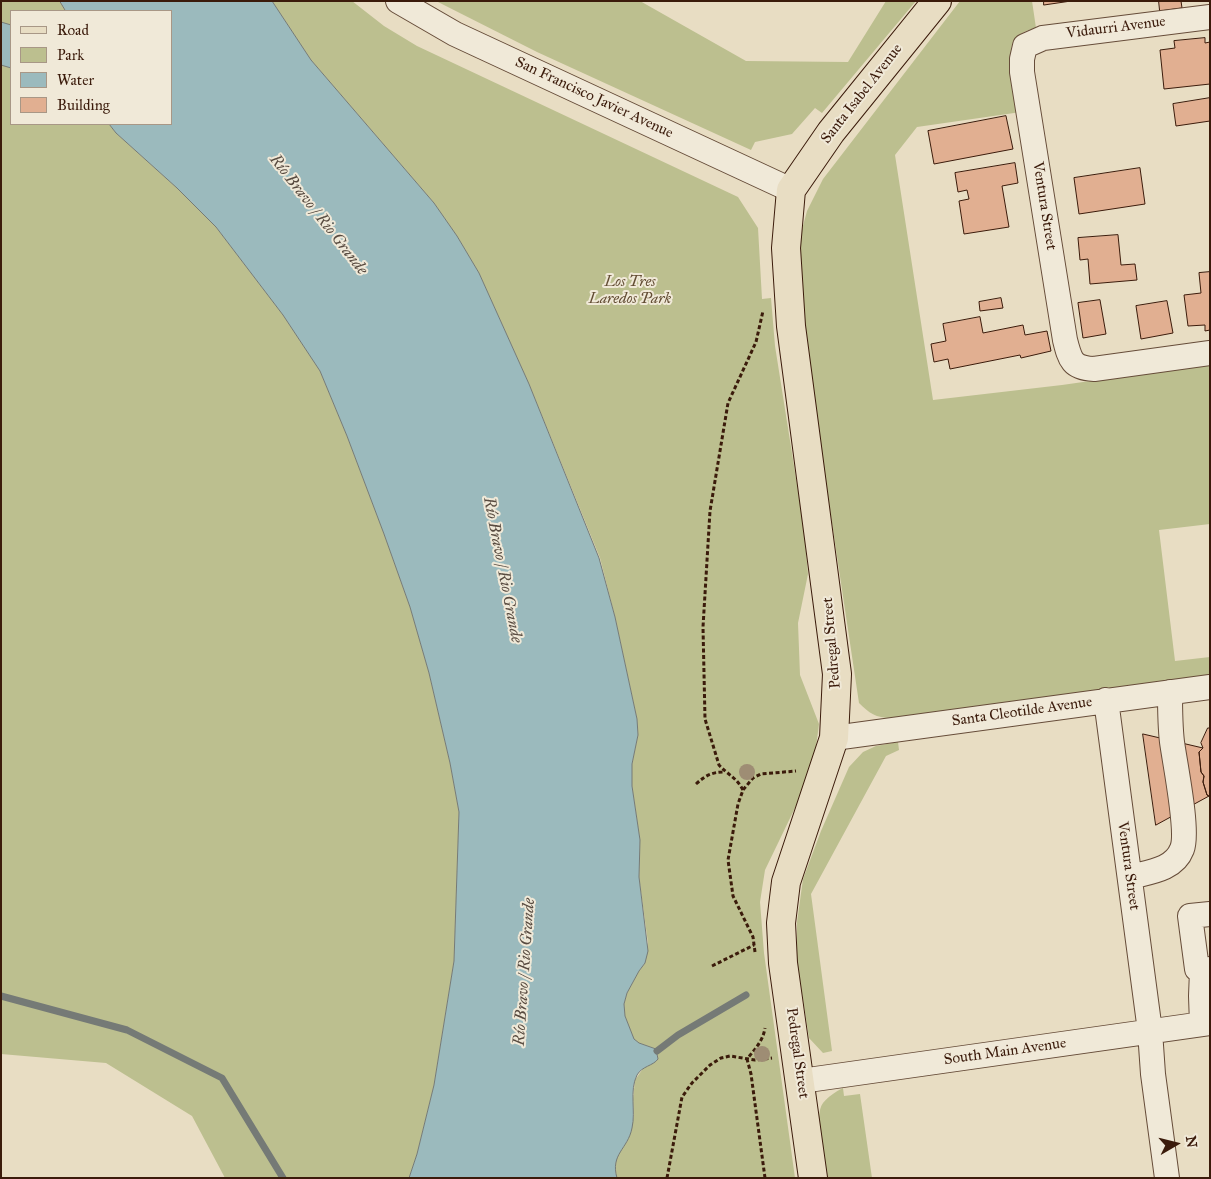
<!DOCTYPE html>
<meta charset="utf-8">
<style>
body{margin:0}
#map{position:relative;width:1211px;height:1179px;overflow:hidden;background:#e8ddc3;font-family:"IM FELL Great Primer",serif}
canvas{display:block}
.frame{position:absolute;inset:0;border:2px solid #3b1b0b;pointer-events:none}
.legend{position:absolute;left:10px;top:10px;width:162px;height:115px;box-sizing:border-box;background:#f0e9d8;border:1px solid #a89786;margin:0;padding:6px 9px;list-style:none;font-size:15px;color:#3b1b0b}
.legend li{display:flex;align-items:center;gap:10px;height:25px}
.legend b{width:25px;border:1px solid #a89786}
.north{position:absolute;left:1151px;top:1119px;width:50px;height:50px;-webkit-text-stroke:4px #f0e9d8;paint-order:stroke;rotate:82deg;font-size:14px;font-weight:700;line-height:20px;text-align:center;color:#3b1b0b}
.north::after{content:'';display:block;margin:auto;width:18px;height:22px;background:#3b1b0b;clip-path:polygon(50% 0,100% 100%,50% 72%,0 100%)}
</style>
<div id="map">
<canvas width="1211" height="1179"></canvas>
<div class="frame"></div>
<ul class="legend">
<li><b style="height:6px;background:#e8ddc3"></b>Road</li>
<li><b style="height:14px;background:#bcbf8f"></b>Park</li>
<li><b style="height:14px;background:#9bbabd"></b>Water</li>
<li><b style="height:14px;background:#e1af91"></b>Building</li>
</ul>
<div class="north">N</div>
</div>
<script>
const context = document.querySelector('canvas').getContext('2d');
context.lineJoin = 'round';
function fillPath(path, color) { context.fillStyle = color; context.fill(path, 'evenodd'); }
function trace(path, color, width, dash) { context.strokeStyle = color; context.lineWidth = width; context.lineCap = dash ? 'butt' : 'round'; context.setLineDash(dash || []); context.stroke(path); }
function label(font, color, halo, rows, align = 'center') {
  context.font = font + ' "IM FELL Great Primer",serif'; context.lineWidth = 4; context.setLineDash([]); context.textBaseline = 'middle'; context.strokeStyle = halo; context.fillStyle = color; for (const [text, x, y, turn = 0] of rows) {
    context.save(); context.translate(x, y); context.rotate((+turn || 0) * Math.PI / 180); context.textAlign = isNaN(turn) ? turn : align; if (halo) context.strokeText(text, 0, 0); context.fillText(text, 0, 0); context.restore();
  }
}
fillPath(new Path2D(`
 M1 1H60L66 11H11V25L1 22Z
 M272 1H352L384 26 417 46 738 197 758 228 762 299 771 298 775 346 804 529 808 574 798 623 800 675 819 724 816 747 807 783 765 870 760 902 764 953 795 1178H617L616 1176 615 1167 616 1157 627 1141 634 1116 633 1099 635 1080 644 1067 658 1059 656 1049 639 1043 634 1040 625 1016 624 1004 627 993 639 971 645 963 648 943 639 877 640 840 632 786V764L638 735 637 719 615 617 600 558 529 384 479 273 457 236 434 203 311 60Z
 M436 1H640L746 61 848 62 886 1H916L822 113 815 108 792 134 755 142 751 150 537 52Z
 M960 1H1032L1036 28C1027 30 1018 33 1013 42 1007 55 1018 96 1021 112L917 127 895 155 933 400 1062 385 1210 364V524L1159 530 1175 661 1210 657V675L891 718C876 718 869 713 859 703L808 363 799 271 800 237 807 211 823 179Z
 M1 65 11 68V124H109L116 133 177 188 216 227 283 315 320 371 347 436 384 534 410 607 429 673 450 763 459 812 454 961 434 1085 417 1154 409 1178H225L192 1116 106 1063 1 1054Z
 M898 742 899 750 886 756 811 894 832 1051 823 1053 809 1038 797 961V922L803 879 821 831 849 767 863 752 876 746Z
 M843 1088 844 1096 860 1094 872 1178H827C824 1160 813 1116 823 1103 829 1096 835 1092 843 1088Z`), '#bcbf8f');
const water = new Path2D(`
 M60 1H272L311 60 434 203 457 236 479 273 529 384 599 558 615 617 637 719 638 735 632 764V786L640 840 639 877 648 951 645 963 639 971 627 993 624 1004 625 1016 634 1039 639 1043 656 1049 658 1059C653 1066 642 1066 637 1075 629 1091 636 1111 632 1128 628 1149 610 1154 617 1178H409L417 1154 434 1085 454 961 459 812 450 763 429 673 410 607 384 534 347 436 320 371 283 315 216 227 177 188 116 133 109 124H171V11H66Z
 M1 22 11 25V68L1 65Z`);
fillPath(water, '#9bbabd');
trace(water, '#757a76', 1);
trace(new Path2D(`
 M1 996 127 1030 222 1078 283 1178
 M657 1051 678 1035 746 995`), '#757a76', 7);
const building = new Path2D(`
 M1044 1H1071L1044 5Z
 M1159 1H1181L1182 8 1160 11Z
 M1205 38V43L1210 42V84L1164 89 1160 50 1175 48 1174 41Z
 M1210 98V121L1176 126 1173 104Z
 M1006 116 1013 149 934 164 928 131Z
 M1015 163 1018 183 1002 186 1009 227 964 234 959 201 969 199 967 190 958 192 955 173Z
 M1140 168 1145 204 1079 214 1074 178Z
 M1118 235 1121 265 1135 264 1137 280 1090 284 1088 259 1080 260 1078 238Z
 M1210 272V330L1205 331V325L1188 326 1184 295 1201 293 1199 273Z
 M1001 298 1003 308 980 311 979 302Z
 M1100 300 1106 334 1083 338 1078 303Z
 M1167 301 1173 333 1141 339 1136 306Z
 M980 317 983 333 1023 325 1025 335 1047 331 1051 351 1021 358 1020 355 950 369 948 359 934 362 931 344 946 341 943 324Z
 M1208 728H1210V797L1207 795 1203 782 1204 776 1201 772 1199 752 1203 748 1201 743Z
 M1143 734 1203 748 1199 752 1201 772 1204 776 1203 782 1207 795 1209 796 1156 825Z`);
fillPath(building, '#e1af91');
trace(building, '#3b1b0b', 1);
const minor = new Path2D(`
 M398 1 455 34 791 190
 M1210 17 1043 38 1025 46 1022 59V72L1065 340C1070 360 1072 368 1094 369L1210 353
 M1106 700 1150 1031 1153 1074 1167 1178
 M834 738 1210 687
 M1130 877C1149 872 1174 870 1182 849 1189 832 1175 764 1172 742 1170 725 1170 709 1170 692
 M1210 914 1190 916 1197 969 1202 971 1210 969
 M1202 971 1201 996 1202 1024
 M801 1081 1210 1023`);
const major = new Path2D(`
 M813 1178 783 963 781 923 786 882 834 738 837 674 791 326 786 248 791 190 831 132 937 1`);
trace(minor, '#664c39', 26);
trace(major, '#3b1b0b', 30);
trace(new Path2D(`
 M696 784C705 776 711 772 724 772
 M743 790C736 777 728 775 719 765L705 719 703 627 710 511 728 403 756 342 763 311
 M755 952 753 937 733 896 728 860 738 804 743 790 753 778 761 774 796 771
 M712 966 754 945
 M667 1178 682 1097 692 1083 710 1065 721 1058 730 1056 755 1060 772 1058
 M765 1178 751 1074 747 1059C755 1049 763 1041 765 1028`), '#3b1b0b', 3, [4, 2.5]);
trace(minor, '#f0e9d8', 24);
trace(major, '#e8ddc3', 28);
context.fillStyle = '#9e8d74';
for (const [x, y] of [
 [747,772],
 [762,1054]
]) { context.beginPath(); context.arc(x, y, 8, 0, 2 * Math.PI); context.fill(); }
label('15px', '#3b1b0b', '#f0e9d8', [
 ["Vidaurri Avenue",1116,28,-7],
 ["Santa Isabel Avenue",862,94,-52],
 ["San Francisco Javier Avenue",594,98,25],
 ["Ventura Street",1044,206,81],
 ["Pedregal Street",832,643,-95],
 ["Santa Cleotilde Avenue",1022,712,-8],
 ["Ventura Street",1128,866,82],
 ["South Main Avenue",1005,1052,-8],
 ["Pedregal Street",797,1053,82]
]);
label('italic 15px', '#624c33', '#f0e9d8', [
 ["Los Tres",630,282],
 ["Laredos Park",630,299]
]);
label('italic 16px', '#584b40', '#f0e9d8', [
 ["Río Bravo / Rio Grande",318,215,52],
 ["Río Bravo / Rio Grande",502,570,79],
 ["Río Bravo / Rio Grande",525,972,-86]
]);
</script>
